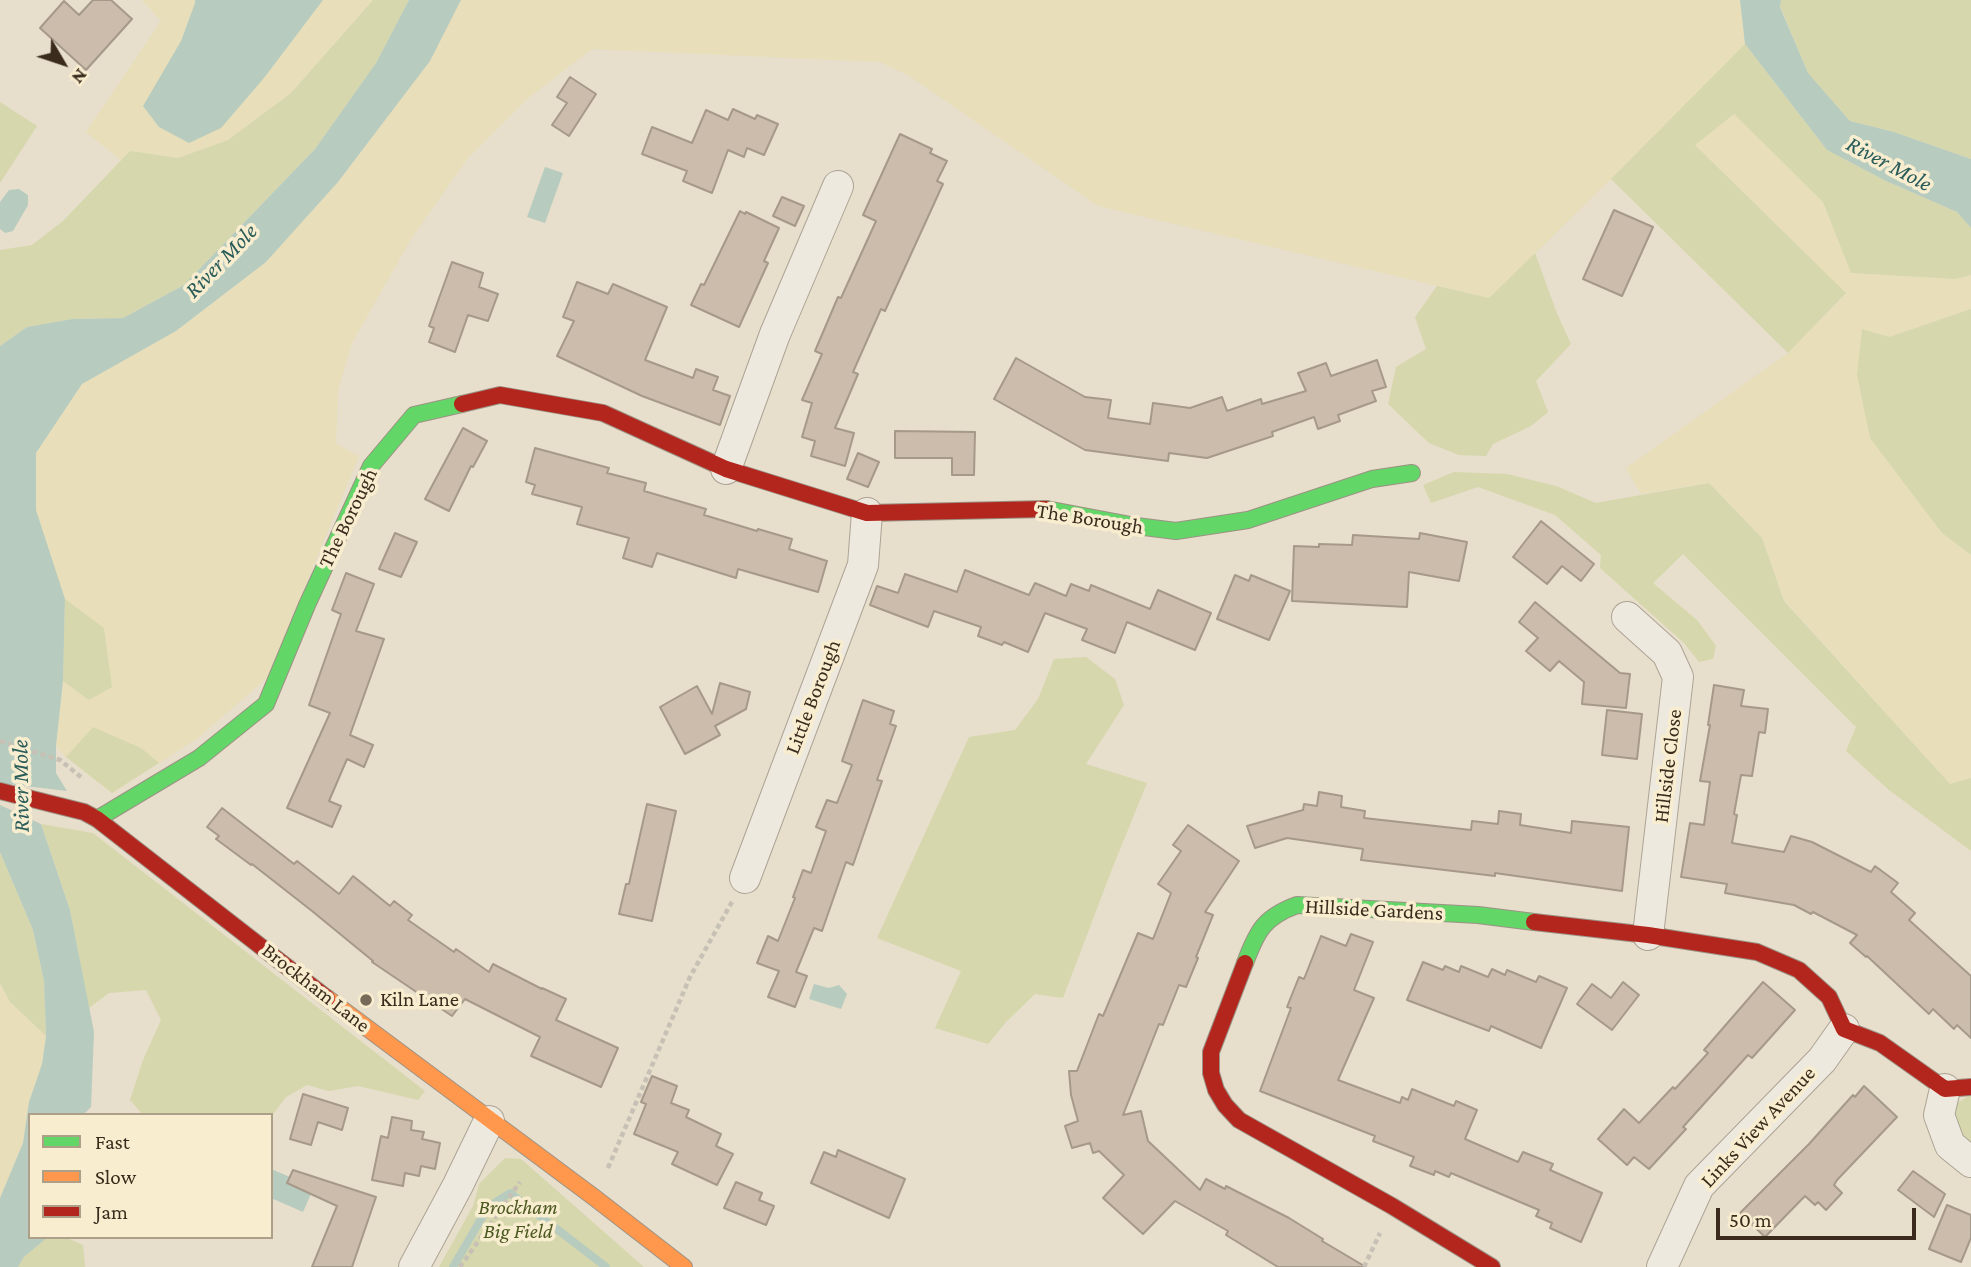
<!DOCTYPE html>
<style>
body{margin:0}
#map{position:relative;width:1971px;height:1267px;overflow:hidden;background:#e7decb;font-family:"Crimson Pro",serif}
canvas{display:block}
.legend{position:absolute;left:28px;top:1113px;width:245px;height:126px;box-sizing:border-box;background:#f9edd0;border:2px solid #ad9f88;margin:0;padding:9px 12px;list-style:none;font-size:21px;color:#3b2b1c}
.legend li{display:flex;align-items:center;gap:14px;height:35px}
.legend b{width:35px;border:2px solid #ad9f88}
.north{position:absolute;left:28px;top:28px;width:70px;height:70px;-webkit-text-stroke:5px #f9edd0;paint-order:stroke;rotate:129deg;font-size:19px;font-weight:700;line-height:28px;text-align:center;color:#3b2b1c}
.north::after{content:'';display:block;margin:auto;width:24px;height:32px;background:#3b2b1c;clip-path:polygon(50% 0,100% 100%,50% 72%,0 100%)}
.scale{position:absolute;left:1716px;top:1208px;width:200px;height:32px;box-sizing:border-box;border:4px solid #3b2b1c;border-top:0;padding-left:9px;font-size:21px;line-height:24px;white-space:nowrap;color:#3b2b1c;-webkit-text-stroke:5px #f9edd0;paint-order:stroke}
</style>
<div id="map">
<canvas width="1971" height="1267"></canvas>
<ul class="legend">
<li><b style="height:9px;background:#63d668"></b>Fast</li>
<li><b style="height:9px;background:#ff974d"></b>Slow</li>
<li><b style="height:9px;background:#b3261e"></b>Jam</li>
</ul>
<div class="north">N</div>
<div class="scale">50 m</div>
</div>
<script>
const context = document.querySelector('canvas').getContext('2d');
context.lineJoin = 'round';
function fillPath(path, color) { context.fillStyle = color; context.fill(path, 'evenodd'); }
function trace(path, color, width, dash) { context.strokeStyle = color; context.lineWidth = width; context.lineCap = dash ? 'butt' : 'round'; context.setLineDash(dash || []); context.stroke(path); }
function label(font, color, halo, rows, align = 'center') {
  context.font = font + ' "Crimson Pro",serif'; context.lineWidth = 7; context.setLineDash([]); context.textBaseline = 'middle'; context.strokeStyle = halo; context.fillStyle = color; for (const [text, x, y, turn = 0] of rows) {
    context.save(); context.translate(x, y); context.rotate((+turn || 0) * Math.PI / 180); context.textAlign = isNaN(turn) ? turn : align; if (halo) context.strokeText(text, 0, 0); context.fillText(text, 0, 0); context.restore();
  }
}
fillPath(new Path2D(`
 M142 0H373L291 93 228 140 178 158 130 151 122 161 86 132 161 21Z
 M461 0H1740L1745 44 1611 179 1489 298 1098 206 908 75 880 62 592 49 528 98 468 158 411 239 352 343 338 390 336 444 359 456 267 678 198 738 112 793 66 757 56 746 63 681 36 510V453L82 384 176 331 266 262 338 182 430 61Z
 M1734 113 1823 202 1851 272 1955 279 1971 275V309L1889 337 1942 533 1971 555V778L1950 784 1784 600 1762 538 1709 483 1641 494 1626 468 1788 353 1846 294 1694 145Z
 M0 983 10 1002 46 1036 42 1064 29 1102 23 1143 0 1198Z`), '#e8dfba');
fillPath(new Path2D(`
 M373 0H409L376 63 315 149 184 285 123 318 72 319 27 327 0 346V250L32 245 63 221 130 151 178 158 228 140 291 93Z
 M1781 0H1971V159L1894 132 1850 121 1808 73 1780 6Z
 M1745 44 1827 150 1886 181 1957 212 1971 228V275L1955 279 1851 273 1823 202 1734 114 1695 145 1846 293 1788 353 1611 179Z
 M0 102 37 126 0 183Z
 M1535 253 1556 311 1571 344 1536 381 1548 412 1531 426 1493 444 1486 456 1459 455 1429 443 1388 404 1396 367 1426 349 1415 317 1437 286 1489 298Z
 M1971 309V555L1942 533 1870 438 1857 375 1862 329 1889 337Z
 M1454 472 1507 474 1556 486 1596 503 1709 483 1762 538 1784 601 1950 784 1971 778V851L1889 790 1846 751 1856 727 1683 554 1653 583 1697 620 1716 646 1713 659 1699 662 1684 643 1600 568 1601 555 1555 515 1478 487 1431 503 1423 485Z
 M65 599 104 628 112 687 89 700 63 681Z
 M1086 657 1115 679 1124 705 1086 764 1147 783 1112 869 1063 998 1035 994 1006 1022 988 1044 935 1028 961 971 877 938 969 737 1015 730 1038 699 1054 659Z
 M93 727 141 748 159 763 112 793 66 757Z
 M41 824 93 833 425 1091 418 1100 358 1086 329 1091 307 1085 286 1097 271 1117V1115H143L130 1100 143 1060 161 1020 146 990 109 993 89 1008 70 910Z
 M0 852 33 930 44 981 46 1036 10 1002 0 983Z
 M1971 1094V1149H1968L1949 1109Z
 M505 1158 521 1159 644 1267H439L473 1206 479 1184Z
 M48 1237H65L83 1245 85 1267H18L24 1257Z`), '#d6d7ac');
fillPath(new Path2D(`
 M195 0H323L264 78 221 128 189 143 159 127 143 106 181 41 195 3Z
 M409 0H461L430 61 338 182 266 262 176 331 82 384 36 453V510L65 599 63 681 56 746V773L67 791 0 783V346L27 327 72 319 123 318 184 285 315 149 376 63Z
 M1740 0H1781L1780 7 1808 73 1850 121 1894 132 1971 159V228L1957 212 1886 181 1827 150 1745 44Z
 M545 167 563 173 545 223 527 217Z
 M19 189 28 195V205L13 231 5 233 0 229V202L9 190Z
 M0 805 41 824 70 910 94 1032 91 1107 83 1115H30V1237H48L24 1257 18 1267H0V1198L23 1143 29 1102 42 1064 46 1036 44 981 33 930 0 852Z
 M814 984 829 988 839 985 847 994 841 1009 809 999Z
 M271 1169 314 1187 303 1212 271 1198Z`), '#b7ccbf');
trace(new Path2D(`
 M453 1267 488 1207 510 1193 606 1267`), '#b7ccbf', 8);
const building = new Path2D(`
 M93 0H111L132 19 86 70 40 28 64 1 79 15Z
 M570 77 596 94 569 136 552 125 567 103 557 97Z
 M733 109 755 119 757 115 778 124 764 155 747 148 744 157 728 150 712 193 683 181 687 171 642 154 652 127 692 143 706 110 728 120Z
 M900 134 932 149 930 153 947 161 937 181 943 184 885 311 881 309 853 372 858 374 835 428 854 433 845 466 811 456 815 441 802 437 812 403 802 400 822 354 815 351 838 297 841 298 876 221 863 215Z
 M782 197 804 206 795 226 773 216Z
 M1614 210 1653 227 1622 296 1583 279Z
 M740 211 745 214 746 212 779 228 764 261 768 263 739 327 691 305 701 284 704 285Z
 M452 262 483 273 479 287 498 294 488 321 468 315 455 352 429 342 434 328 429 326Z
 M577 282 608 294 613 284 667 307 645 360 693 378 696 369 718 377 713 390 730 396 720 425 642 396 557 356 574 321 563 317Z
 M1016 358 1085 397 1111 400 1108 418 1150 424 1153 403 1190 408 1222 397 1227 411 1261 399 1262 404 1306 391 1298 373 1326 363 1331 376 1377 360 1386 387 1372 391 1376 401 1338 415 1340 421 1318 429 1314 417 1272 432 1273 436 1207 458 1169 453 1168 461 1085 450 994 399Z
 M463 428 487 441 473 467 471 466 449 511 425 499Z
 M895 431 975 432 974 475H952V458H895Z
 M535 448 609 468 607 473 646 483 644 491 706 509 704 515 757 531 758 529 792 539 789 549 827 561 818 592 738 569 736 578 657 553 652 567 623 558 629 538 577 524 582 507 532 494 535 485 526 482Z
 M858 453 879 462 868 487 847 479Z
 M1541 521 1594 564 1581 581 1562 566 1547 584 1513 557Z
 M395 533 417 542 401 577 379 569Z
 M1420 533 1467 542 1459 581 1409 572 1407 607 1292 601 1294 546 1319 547V544L1352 545 1353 535 1419 539Z
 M965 570 1029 595 1035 583 1066 596 1071 584 1089 591 1091 585 1150 609 1158 590 1211 613 1195 650 1127 622 1115 653 1082 640 1087 629 1045 613 1028 652 1004 642 1002 645 978 636 981 627 934 611 928 627 870 605 877 586 898 593 905 574 957 592Z
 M346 573 374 584 356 631 384 639 350 735 373 745 364 767 347 759 329 801 341 806 332 827 287 808 330 713 309 705 341 614 332 610Z
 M1235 575 1249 581 1251 575 1290 591 1269 640 1217 619Z
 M1535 602 1620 673 1630 674 1626 708 1582 704 1584 682 1559 661 1550 671 1526 651 1538 638 1519 622Z
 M720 683 750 692 746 709 715 726 720 735 685 754 660 707 697 686 712 714Z
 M1714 685 1744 690 1741 706 1768 709 1765 733 1759 732 1752 776 1741 775 1734 814 1737 815 1732 843 1784 852 1791 836 1812 842 1871 872 1875 866 1898 883 1891 892 1915 913 1909 920 1971 976V1038L1957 1025 1954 1029 1933 1009 1929 1014 1867 956 1866 957 1850 943 1857 935 1813 912 1811 914 1794 905 1725 893 1727 884 1681 877 1690 823 1704 825 1710 782 1700 781 1710 725H1708Z
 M863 700 894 711 890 724 896 726 877 780 882 781 853 865 846 862 822 931 814 928 796 972 807 976 795 1007 768 997 779 971 757 963 768 936 778 941 795 898 793 897 803 870 811 873 826 831 816 827 827 800 837 803 852 765 842 761Z
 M1607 710 1642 714 1637 759 1602 755Z
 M1319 792 1342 796 1341 807 1365 811 1364 818 1471 830 1472 821 1498 824 1499 811 1521 814 1520 825 1571 833 1572 821 1629 827 1622 891 1495 873V876L1361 860 1363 849 1287 838 1255 848 1247 826 1303 810 1304 804 1317 806Z
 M647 804 676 811 652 921 619 914 626 884H629Z
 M222 808 294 864 297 861 339 894 353 876 390 906 394 901 412 915 408 920 454 952 456 949 489 972 493 964 542 989V988L566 999 556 1020 618 1048 601 1087 531 1056 540 1037 465 999 452 1016 372 962 373 961 312 911 252 864 251 865 216 839 219 836 207 827Z
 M1188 825 1239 861 1205 912 1213 915 1196 957 1198 958 1186 987 1179 985 1163 1025 1159 1024 1123 1115 1141 1111 1148 1141 1200 1190 1206 1179 1225 1189 1226 1186 1289 1218 1323 1239 1322 1241 1366 1267H1278L1226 1235 1228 1231 1175 1201 1143 1234 1103 1198 1124 1175 1099 1151 1093 1153 1090 1143 1072 1148 1065 1126 1078 1121 1071 1095 1069 1071H1077L1099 1014 1103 1016 1138 933 1153 939 1171 893 1158 884 1181 851 1173 845Z
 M1351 934 1373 942 1354 990 1374 998 1338 1080 1400 1103 1402 1097 1408 1100 1412 1089 1454 1106 1456 1101 1477 1110 1465 1139 1518 1162 1523 1152 1553 1164 1550 1170 1602 1193 1581 1242 1550 1228 1552 1223 1536 1216 1539 1210 1451 1173 1449 1177 1435 1171 1434 1175 1410 1166 1414 1157 1373 1141 1375 1136 1260 1091 1291 1008 1287 1007 1299 977 1304 979 1321 936 1346 946Z
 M1423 962 1443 970 1445 966 1459 972 1461 966 1488 977 1492 969 1505 975 1507 970 1536 982 1539 976 1567 988 1541 1048 1491 1026 1489 1031 1407 1000Z
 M1623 982 1639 995 1612 1030 1577 1004 1592 984 1611 998Z
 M1763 982 1795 1010 1752 1058 1748 1055 1683 1127 1686 1129 1649 1169 1634 1157 1627 1165 1598 1139 1624 1109 1639 1123 1673 1087 1675 1089 1708 1053 1704 1050Z
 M652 1076 677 1086 671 1103 689 1110 686 1117 721 1134 716 1146 733 1154 717 1185 672 1164 678 1152 634 1134 646 1104 641 1102Z
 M1864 1086 1897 1117 1837 1180 1834 1185 1842 1193 1826 1210 1818 1202 1815 1205 1805 1196 1765 1237 1740 1213 1809 1144 1853 1095 1855 1097Z
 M303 1094 348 1108 342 1130 318 1122 311 1145 290 1139Z
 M392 1117 412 1121 411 1130 424 1132 422 1139 440 1143 435 1169 421 1166 419 1176 405 1173 403 1186 372 1180 381 1136 388 1138Z
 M838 1150 905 1179 889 1218 811 1183 824 1152 836 1157Z
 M293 1170 376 1197 352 1267H312L337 1206 287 1183Z
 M1913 1171 1945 1194 1934 1217 1898 1190Z
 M736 1182 762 1193 759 1200 774 1206 766 1225 724 1208Z
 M1947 1205 1971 1215V1238L1961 1262 1929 1249Z`);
fillPath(building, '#cbbcac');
trace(building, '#a7998a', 2);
const street = new Path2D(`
 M726 469 775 334 838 186
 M1627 617 1667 653 1678 677 1648 935
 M745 878 863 565 867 513
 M1945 1089 1939 1115 1950 1145 1971 1162
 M414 1267 458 1185 489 1121
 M1662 1267 1699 1186 1822 1060 1844 1029`);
const fast = new Path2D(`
 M1046 509 1136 526 1176 531 1248 520 1372 479 1412 473
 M97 819 199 758 266 704 307 605 371 466 414 415 462 404
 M1245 963C1257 931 1264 917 1297 905L1478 915 1534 922`);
const slow = new Path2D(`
 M327 998 595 1198 684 1267`);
const jam = new Path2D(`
 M462 404 500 395 603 413 726 469 867 513 1046 509
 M0 791 84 812 97 819 327 998
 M1534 922 1648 935 1757 952 1799 970 1829 997 1844 1029 1880 1043 1945 1089 1971 1087
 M1245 963 1211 1052V1073L1216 1090 1225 1105 1239 1120 1392 1206 1492 1267`);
trace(street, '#aca395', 32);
trace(fast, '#9b9285', 18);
trace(slow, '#9b9285', 18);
trace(jam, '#9b9285', 18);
trace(new Path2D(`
 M0 741 60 760 81 777
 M608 1168 690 977 733 900
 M460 1267 520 1182
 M1364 1267 1380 1233`), '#c7c0b5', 4.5, [5, 3.5]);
trace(street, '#eee9de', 30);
trace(fast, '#63d668', 16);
trace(slow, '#ff974d', 16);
trace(jam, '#b3261e', 16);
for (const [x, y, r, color] of [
 [366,1000,7,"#776a59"]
]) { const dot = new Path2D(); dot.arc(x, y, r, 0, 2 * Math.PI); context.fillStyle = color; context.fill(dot); trace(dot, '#f9edd0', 2.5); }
label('21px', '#3b2b1c', '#f9edd0', [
 ["The Borough",348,518,-64],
 ["The Borough",1090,519,9],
 ["Little Borough",813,697,-69],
 ["Hillside Close",1668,766,-83],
 ["Hillside Gardens",1374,910,3],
 ["Brockham Lane",316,988,38],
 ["Links View Avenue",1758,1127,-47]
]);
label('21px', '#3b2b1c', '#f9edd0', [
 ["Kiln Lane",380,1000]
], 'left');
label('italic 21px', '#4b5920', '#f9edd0', [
 ["Brockham",518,1208],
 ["Big Field",518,1232]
]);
label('italic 23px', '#295c59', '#f9edd0', [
 ["River Mole",1889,164,28],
 ["River Mole",221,261,-46],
 ["River Mole",21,786,-91]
]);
</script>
